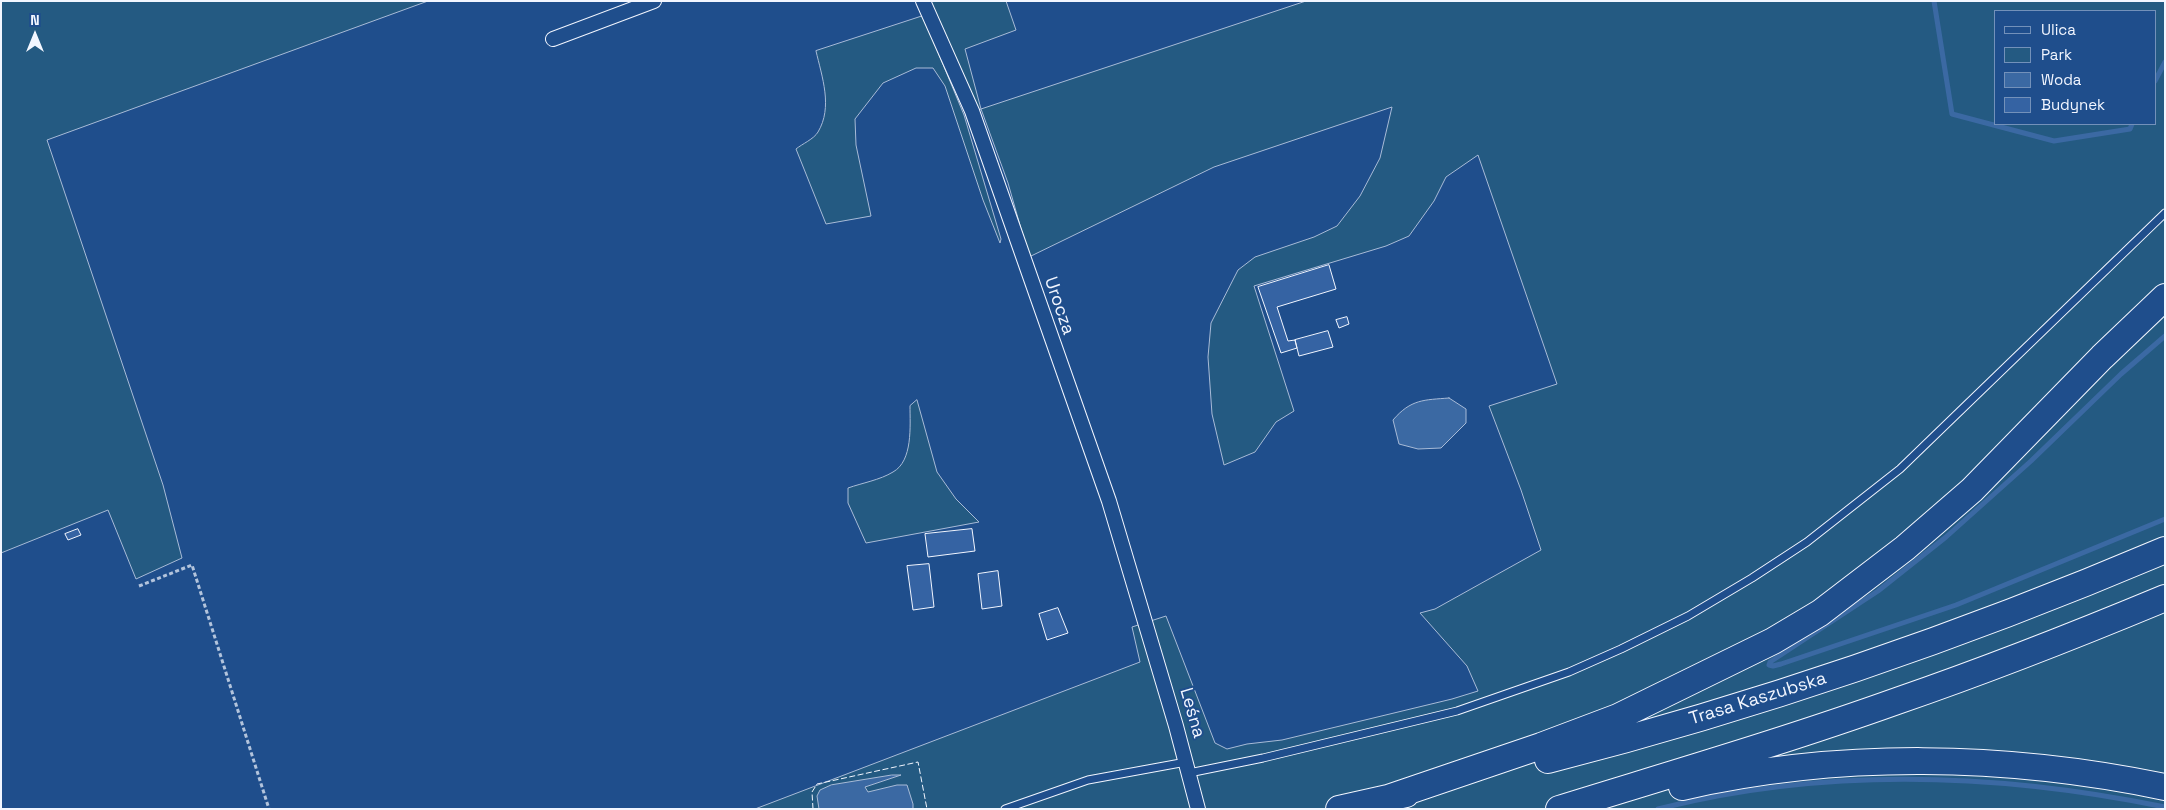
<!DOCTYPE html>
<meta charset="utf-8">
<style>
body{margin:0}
#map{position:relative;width:2166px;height:810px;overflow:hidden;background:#1f4e8c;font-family:"Space Grotesk",sans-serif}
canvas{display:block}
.frame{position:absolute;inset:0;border:2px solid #f2f6ff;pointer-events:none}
.legend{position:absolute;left:1994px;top:10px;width:162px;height:115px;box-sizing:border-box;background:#1f4e8c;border:1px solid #7391ba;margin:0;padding:6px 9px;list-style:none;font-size:15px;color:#f2f6ff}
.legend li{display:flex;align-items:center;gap:10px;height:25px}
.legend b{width:25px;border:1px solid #7391ba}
.north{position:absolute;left:10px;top:10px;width:50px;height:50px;-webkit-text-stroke:4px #1f4e8c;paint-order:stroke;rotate:0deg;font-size:14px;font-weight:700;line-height:20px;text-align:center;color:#f2f6ff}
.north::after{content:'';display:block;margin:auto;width:18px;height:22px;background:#f2f6ff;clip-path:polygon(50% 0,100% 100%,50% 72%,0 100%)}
</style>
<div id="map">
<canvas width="2166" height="810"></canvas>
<div class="frame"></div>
<ul class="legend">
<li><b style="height:6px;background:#1f4e8c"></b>Ulica</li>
<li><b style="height:14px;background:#245a82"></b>Park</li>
<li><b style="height:14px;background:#3b69a3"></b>Woda</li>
<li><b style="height:14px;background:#3563a3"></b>Budynek</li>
</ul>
<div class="north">N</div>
</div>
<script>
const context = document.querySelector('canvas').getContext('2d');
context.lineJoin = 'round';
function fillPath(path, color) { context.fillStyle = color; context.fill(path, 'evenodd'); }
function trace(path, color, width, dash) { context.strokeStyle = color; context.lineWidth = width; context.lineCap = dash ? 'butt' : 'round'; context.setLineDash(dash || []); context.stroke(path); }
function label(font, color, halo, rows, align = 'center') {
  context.font = font + ' "Space Grotesk",sans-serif'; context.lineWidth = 4; context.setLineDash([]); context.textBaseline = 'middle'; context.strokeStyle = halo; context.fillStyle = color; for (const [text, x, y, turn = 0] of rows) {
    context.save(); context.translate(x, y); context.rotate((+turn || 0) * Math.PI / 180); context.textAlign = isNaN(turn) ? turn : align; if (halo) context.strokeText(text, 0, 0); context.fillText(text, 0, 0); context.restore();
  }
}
const green = new Path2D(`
 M1 1H428L47 140 163 485 182 558 136 579 108 510 1 553Z
 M928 1H1006L1016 30 965 49 981 109 1306 1H2165V809H755L1140 662 1132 627 1166 616 1215 743 1227 749 1247 744 1282 740 1452 699 1478 691 1467 666 1420 613 1435 609 1541 550 1521 490 1489 406 1557 384 1478 155 1446 177 1434 201 1409 236 1386 246 1254 286 1294 411 1276 422 1255 452 1224 465 1212 414 1208 357 1211 323 1238 270 1255 257 1314 237 1337 226 1360 196 1380 158 1392 107 1214 167 1029 257 1008 183 981 109 976 112ZM1995 11H2155V124H1995Z
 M923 16 964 115 1001 239 1000 243 983 200 945 86 933 68H916L883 83 855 119 856 145 871 216 826 224 796 149C802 144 814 139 818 132 833 107 822 77 816 51Z
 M917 400 937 472 956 499 979 522 866 543 848 503V488C862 483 880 480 893 472 913 461 910 426 910 406Z`);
fillPath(green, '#245a82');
trace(green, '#a8bbd7', 1);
const water = new Path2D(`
 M1449 398 1466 409V423L1441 448 1418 449 1399 444 1393 420C1411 399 1424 400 1449 398Z
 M892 775H901L865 787 868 792 897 785H907L913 804V809H819L817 796 820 790 831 785Z`);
fillPath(water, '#3b69a3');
trace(water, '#a8bbd7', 1);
trace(new Path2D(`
 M1934 1 1952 114 2054 141 2130 129 2132 124
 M2155 81 2165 62
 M1769 665 1770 662 1878 591 1946 537 2031 461 2121 374 2165 336
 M1769 665 1773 666 1781 664 1956 605 2165 519
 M1658 809C1824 767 1999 773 2165 807`), '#3b69a3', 5);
const building = new Path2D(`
 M1329 265 1336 289 1277 307 1288 341 1295 340 1297 348 1281 353 1258 287Z
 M1347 317 1349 324 1339 328 1336 320Z
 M1328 331 1333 347 1299 356 1295 340Z
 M78 529 81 535 68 540 65 534Z
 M972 529 975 551 928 557 925 534Z
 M929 564 934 607 913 610 907 566Z
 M998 571 1002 606 982 609 978 574Z
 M1058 608 1068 633 1047 640 1039 614Z`);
fillPath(building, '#3563a3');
trace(building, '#f2f6ff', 1);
const lane = new Path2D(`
 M1189 773 1263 758 1457 711 1569 672 1621 649 1688 616 1752 578 1807 542 1900 469 2165 213
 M1005 809 1088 780 1186 762`);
const street = new Path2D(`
 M923 1 972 111 1109 501 1176 726 1198 809
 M553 39 654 1`);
const highway = new Path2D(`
 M1548 760C1759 706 1965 635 2165 550
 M1682 787C1840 751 2006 754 2165 787
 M1388 798 1541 746 1618 717 1773 641 1820 613 1905 548 1972 490 2102 357 2165 297
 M1339 809 1406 794
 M1559 809C1672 774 1785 741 1897 701 1987 670 2076 635 2165 598`);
trace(lane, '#f2f6ff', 9);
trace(street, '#f2f6ff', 16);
trace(highway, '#f2f6ff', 28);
trace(new Path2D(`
 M139 586 192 565 269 809`), '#b3c4dc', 3, [4, 2.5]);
trace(lane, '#1f4e8c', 7);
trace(street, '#1f4e8c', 14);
trace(highway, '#1f4e8c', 26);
trace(new Path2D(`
 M813 809 812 792 817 784 918 762 927 809
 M1918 809H1942`), '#f2f6ff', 1, [6, 2.5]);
label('18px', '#f2f6ff', '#1f4e8c', [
 ["Urocza",1059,306,71],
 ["Trasa Kaszubska",1758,699,-17],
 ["Leśna",1192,713,74]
]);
</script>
